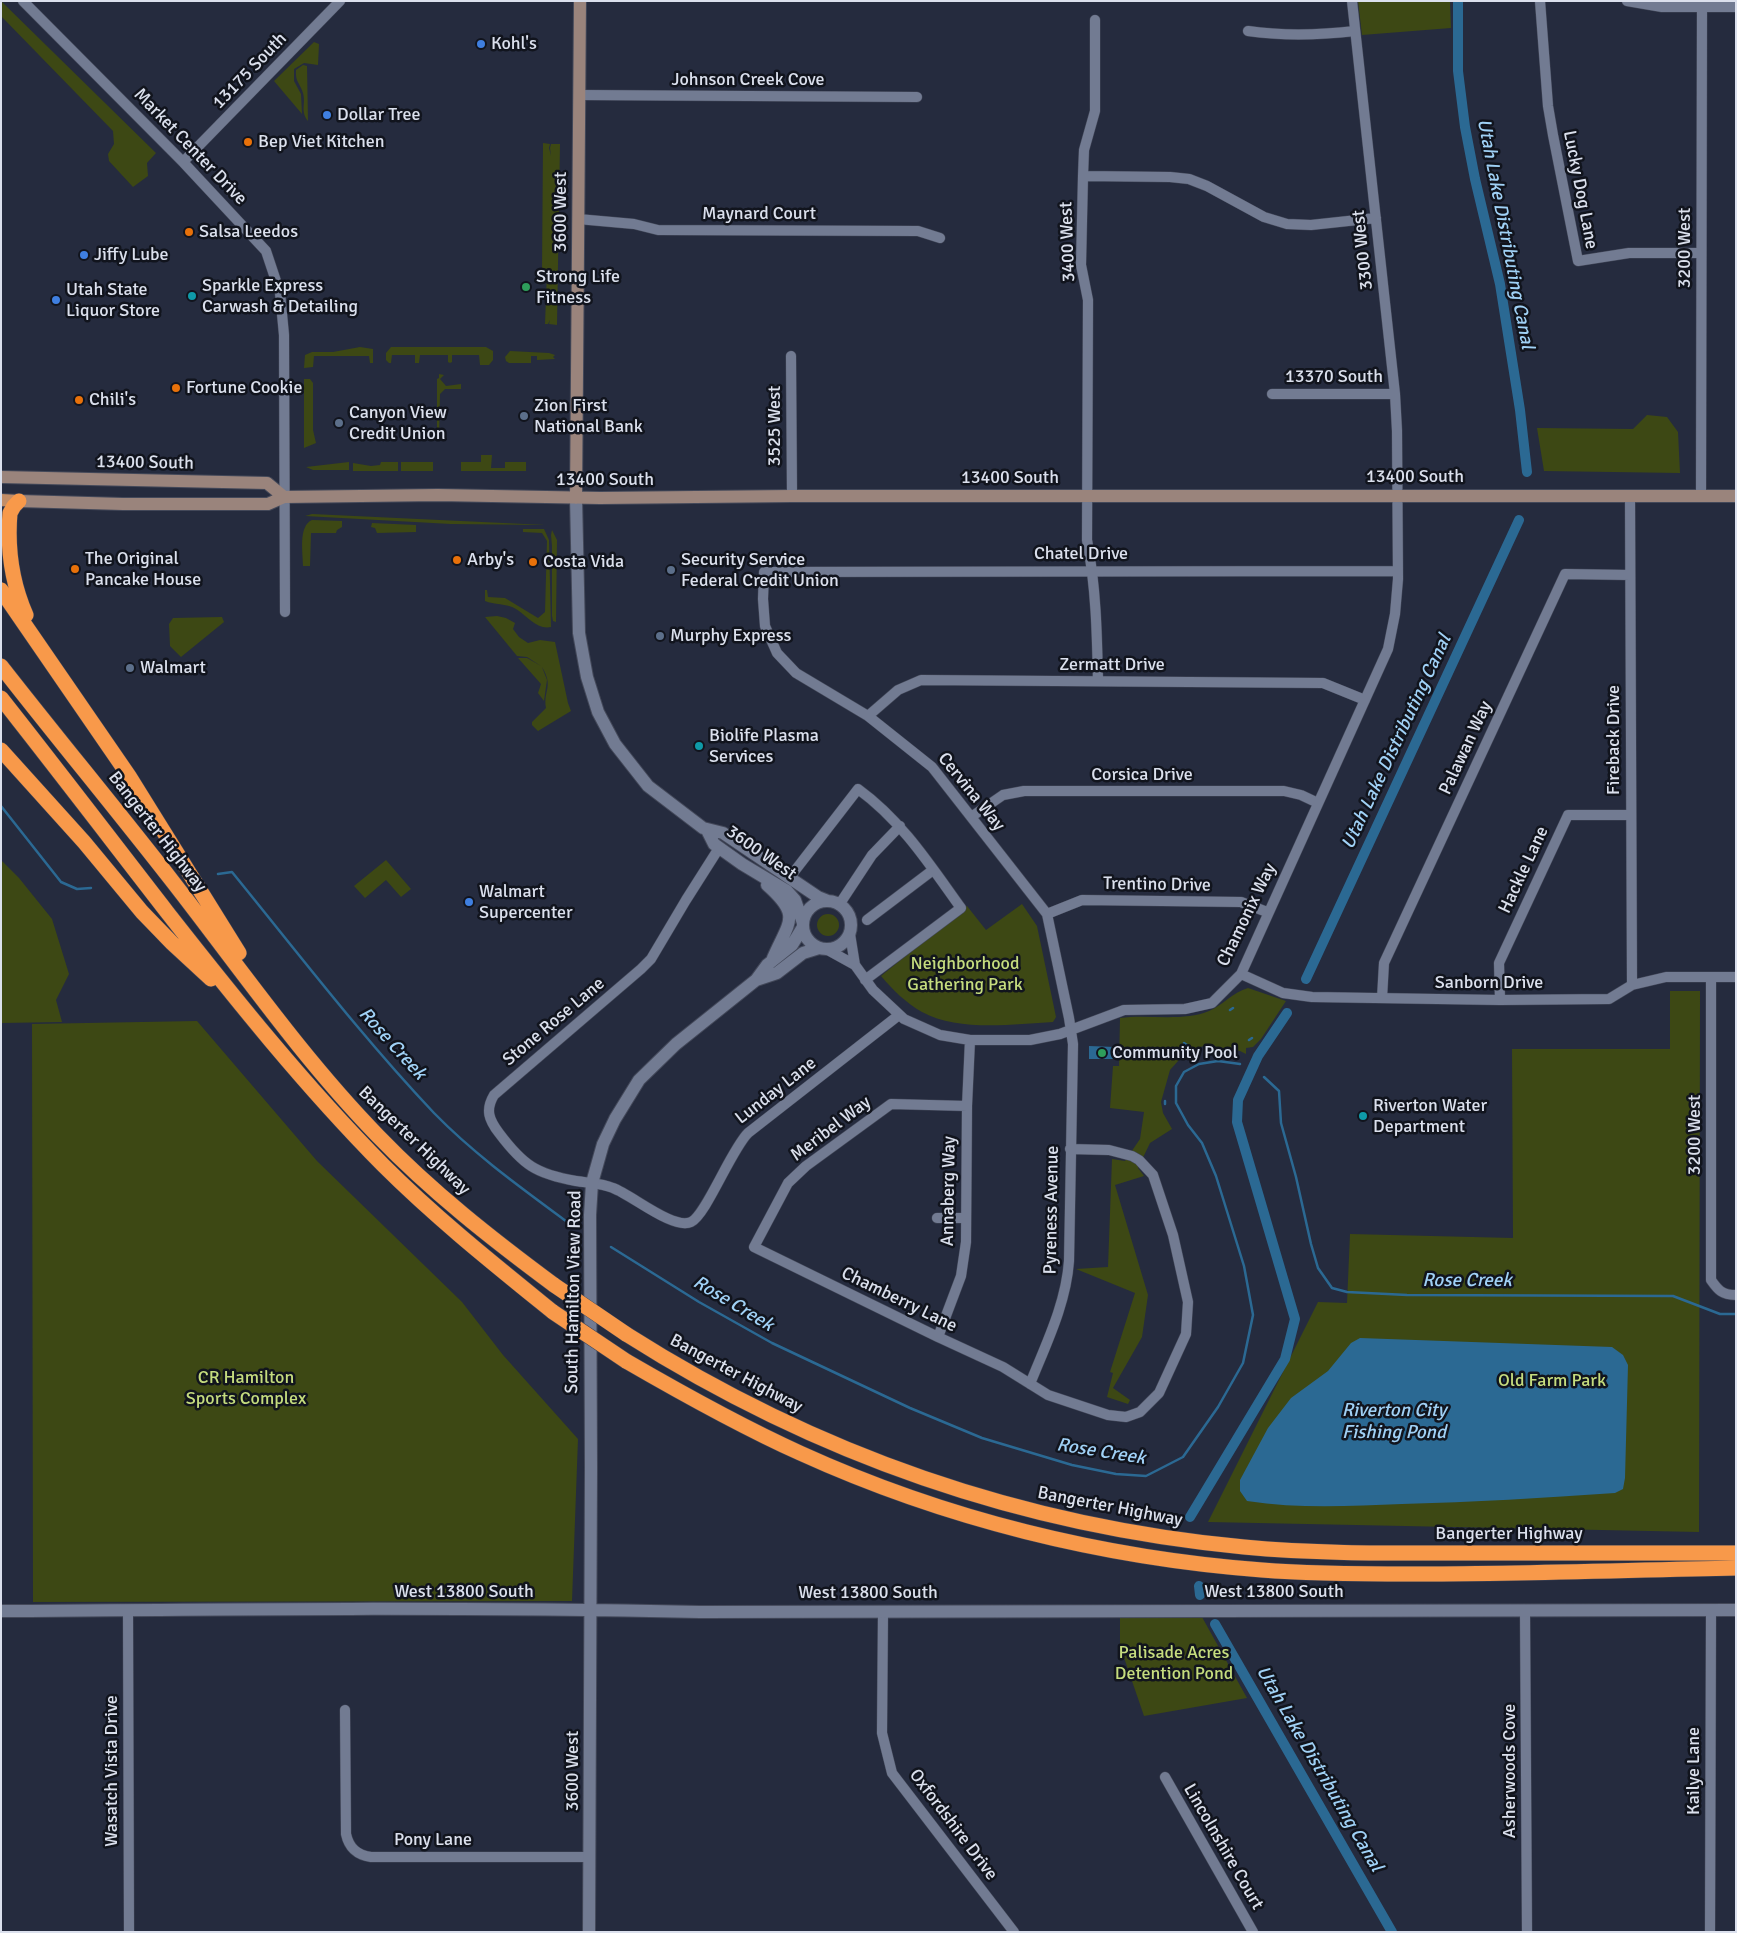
<!DOCTYPE html>
<style>
body{margin:0}
#map{position:relative;width:1737px;height:1933px;overflow:hidden;background:#252b3e;font-family:Signika,sans-serif}
canvas{display:block}
.frame{position:absolute;inset:0;border:2px solid #dbe0ed;pointer-events:none}
</style>
<div id="map">
<canvas width="1737" height="1933"></canvas>
<div class="frame"></div>
</div>
<script>
const context = document.querySelector('canvas').getContext('2d');
context.lineJoin = 'round';
function fillPath(path, color) { context.fillStyle = color; context.fill(path, 'evenodd'); }
function trace(path, color, width, dash) { context.strokeStyle = color; context.lineWidth = width; context.lineCap = dash ? 'butt' : 'round'; context.setLineDash(dash || []); context.stroke(path); }
function label(font, color, halo, rows, align = 'center') {
  context.font = font + ' Signika,sans-serif'; context.lineWidth = 5; context.setLineDash([]); context.textBaseline = 'middle'; context.strokeStyle = halo; context.fillStyle = color; for (const [text, x, y, turn = 0] of rows) {
    context.save(); context.translate(x, y); context.rotate((+turn || 0) * Math.PI / 180); context.textAlign = isNaN(turn) ? turn : align; if (halo) context.strokeText(text, 0, 0); context.fillText(text, 0, 0); context.restore();
  }
}
fillPath(new Path2D(`
 M1 1 156 153 147 163 148 176 133 187 109 161 108 154 114 144 113 131 1 16Z
 M1358 1H1450L1451 28 1362 35Z
 M314 42 319 44 318 65 304 63 294 69V81L301 94 302 114 274 81Z
 M303 65 307 66 308 121C300 111 306 104 303 93 300 83 295 82 296 70Z
 M543 143 550 144 549 148 551 156 550 148 551 144H560L557 325 549 324 550 320 548 324H545L547 272H542Z
 M360 347 373 349V363H370L369 356H314L313 367 304 368 305 355 312 352H333Z
 M391 347H486L493 351V360L489 365H480L479 355H452V362L450 363 448 362V355H420L419 363H415V355H392L391 363H389L386 360V353Z
 M510 351 549 353 555 355 553 357 555 359 537 360V356H531V363H509L506 361 505 357Z
 M439 374 444 375 440 379 446 386 461 384V389H445L440 394 439 439H437V379L439 378Z
 M304 379H310L313 383V430L316 443 304 448Z
 M1647 415 1667 417 1678 432 1680 473 1544 471 1537 428 1633 429Z
 M481 455H492L491 468H505V462H526V471H461V462H481Z
 M349 462V470H313L306 467Z
 M381 462H398V471H353V463L371 466 380 465Z
 M401 462H433V471H401Z
 M312 514 546 525 451 524 305 516Z
 M312 520 342 521V527L337 530 336 533H311L310 566H303C303 553 298 526 312 520Z
 M372 523 416 525V532L377 533 375 528 371 527Z
 M523 529H544L549 540 551 627C537 630 527 616 516 609 506 603 494 605 485 601V590H487L488 597 505 598 538 618 545 612 547 541 542 533 523 532Z
 M552 530 557 540 556 622 553 621 552 616V546L551 535Z
 M497 616 506 618 515 623 513 629 519 637 528 643 540 640 555 642 568 703 571 711 538 731 532 725V722L546 708C543 690 554 687 542 667L547 680 544 701 538 693 541 684 518 658H527L541 666 527 657 517 656 485 617Z
 M222 617 224 622 181 657 170 646 169 624 173 618Z
 M1 860 19 878 52 919 69 974 56 1000 62 1022 1 1023Z
 M386 860 411 889 401 897 386 880 365 898 354 886Z
 M1022 904 1037 926 1056 1017 1053 1022C1013 1024 958 1032 922 1012 906 1003 893 990 881 976L967 906 986 930Z
 M817 925a11 11 0 1 1 22 0a11 11 0 1 1-22 0Z
 M1248 988 1286 1001 1261 1039 1253 1047 1246 1048V1054L1240 1051 1207 1045 1187 1051 1170 1070 1161 1102 1163 1113 1172 1129 1150 1143 1138 1168 1144 1176 1115 1185 1148 1295 1142 1337 1113 1388 1130 1400 1128 1404 1107 1397 1113 1373 1110 1372 1135 1293 1076 1269 1108 1267 1112 1159 1125 1161 1140 1139 1144 1112 1110 1108 1113 1066H1119L1120 1018C1147 1014 1183 1022 1209 1011 1223 1005 1233 992 1248 988Z
 M1670 991H1700L1699 1532 1208 1522 1318 1302 1347 1303 1350 1234 1513 1238 1512 1049H1670Z
 M197 1021 317 1161 462 1302 503 1355 578 1439 572 1601 33 1602 32 1024Z
 M1202 1617 1247 1698 1144 1716 1120 1646V1618Z`), '#3d4814');
fillPath(new Path2D(`
 M1089 1046 1115 1047 1114 1059H1089Z
 M1360 1338 1612 1347 1623 1355 1628 1365 1625 1478 1623 1489 1615 1493C1544 1498 1473 1502 1402 1504 1350 1506 1299 1509 1247 1501L1240 1491V1480L1268 1428 1291 1398 1328 1371 1351 1343Z`), '#2b6993');
trace(new Path2D(`
 M1 806 61 882 77 889 91 888
 M218 874 232 872C298 953 362 1037 434 1113 474 1154 520 1187 566 1221
 M1230 1010 1233 1008
 M1249 1040 1252 1038
 M1184 1043 1187 1045
 M1173 1054 1174 1050
 M1264 1077 1279 1091 1281 1123 1296 1177 1311 1244 1318 1268 1332 1288 1347 1292 1407 1295 1673 1296 1720 1314H1736
 M1165 1104V1101
 M611 1247 699 1302 772 1343 910 1408 982 1438 1072 1465 1116 1474 1146 1476 1183 1457 1218 1407 1243 1363 1253 1315 1244 1266 1216 1176 1202 1143 1188 1125 1176 1103V1086L1184 1072 1199 1064 1218 1061 1240 1064`), '#2b6993', 2.5);
trace(new Path2D(`
 M1458 1V71L1465 127 1475 179 1500 284 1520 410 1527 472
 M1306 979 1519 520
 M1190 1517 1285 1359 1295 1319 1237 1122 1238 1100 1258 1056 1287 1013
 M1199 1586 1200 1595
 M1215 1624 1392 1932`), '#2b6993', 10);
const minor = new Path2D(`
 M23 1 183 162 266 251 280 293 284 335 285 612
 M1540 1 1548 106 1553 135 1578 261 1629 253H1701
 M1627 1 1662 7H1736
 M1095 20V111L1084 150 1083 176 1081 265 1088 300 1087 540C1096 587 1097 633 1098 681
 M1248 31C1283 36 1320 35 1355 31
 M579 95 917 97
 M183 162 340 1
 M1083 176 1170 177 1189 179 1207 186 1264 217 1287 224 1311 225 1376 218
 M578 219 634 224 658 230 918 231 940 238
 M791 356 792 496
 M1272 394H1395
 M1630 495 1632 985
 M1701 496 1702 1
 M868 716 898 690 921 680 1323 683 1365 700
 M971 817 1003 795 1024 791H1284L1301 795 1318 803
 M719 848 686 900 651 959 641 969 494 1095C485 1110 489 1120 499 1133 523 1165 536 1174 576 1181 588 1183 602 1183 613 1188 632 1195 673 1230 691 1222 706 1215 731 1150 748 1133L899 1015
 M790 877 858 789C902 821 930 865 961 908L865 980
 M839 905 872 855 900 826
 M1047 914 1082 900 1241 902 1267 912
 M867 920 933 870
 M850 934 855 965
 M826 949 855 965 873 990 904 1019 940 1035 970 1040H1030L1060 1034 1124 1010 1185 1009 1212 1003 1241 974 1388 649 1395 614 1398 579 1397 431 1395 394 1352 1
 M1241 974 1283 993 1312 997 1500 1000 1609 999 1632 985 1666 977H1736
 M1711 977V1280C1718 1290 1722 1295 1736 1295
 M1382 998 1384 963 1565 574 1630 575
 M1500 1000 1499 963 1568 815H1630
 M967 1106 891 1104 806 1166 788 1183 754 1247 938 1337 1003 1367 1048 1395 1108 1415 1126 1417 1140 1412 1159 1393 1186 1334 1188 1302 1173 1235 1153 1175 1139 1160 1132 1156 1109 1150 1070 1149
 M937 1218H966
 M938 1337 961 1276 966 1242 967 1106 970 1040
 M1030 1384C1046 1344 1066 1304 1069 1261L1073 1044 1069 1018 1047 914 932 767 868 716 796 673 777 653 765 626 763 599 764 572 1398 571
 M128 1610 129 1932
 M883 1611 882 1733 892 1773 1014 1932
 M1525 1611 1527 1932
 M345 1710 346 1834C349 1848 357 1855 371 1857H590
 M1165 1777 1253 1932
 M1710 1932 1711 1610`);
const tertiary = new Path2D(`
 M576 498 579 633 587 677 598 712 615 744 648 786 703 828 723 833 818 897 828 901
 M707 830 714 844 742 864 787 891 795 900 803 923
 M767 885C802 916 789 921 773 958
 M803 925a24 24 0 1 1 48 0a24 24 0 1 1-48 0Z
 M756 980 777 973 803 953 819 948
 M1 1611C234 1609 467 1607 700 1612L1736 1610
 M589 1932 591 1469 590 1215 592 1183 603 1144 615 1119 639 1080 676 1044 756 980 767 965 792 945 803 927`);
const secondary = new Path2D(`
 M1 477 267 483 284 497
 M576 498 580 1
 M19 501 123 504H268L284 497 438 495 600 498 792 496H1736`);
const primary = new Path2D(`
 M1 500 19 501`);
const motorway = new Path2D(`
 M19 501 14 506 10 513C7 548 12 583 26 615
 M1 590 129 776 239 953
 M1 666C58 739 117 810 173 882 240 968 302 1058 378 1136 432 1192 492 1239 554 1285
 M1 698C57 769 112 841 167 912 236 1000 305 1086 383 1165 436 1218 495 1265 553 1312
 M1 750 84 842 142 912 172 943 211 979
 M626 1334C815 1454 1021 1526 1244 1547 1319 1554 1394 1553 1469 1553 1558 1553 1647 1553 1736 1553
 M626 1361C683 1394 740 1426 800 1453 945 1519 1103 1558 1262 1570 1312 1574 1362 1574 1412 1574 1520 1574 1628 1570 1736 1568`);
trace(minor, '#434859', 11);
trace(tertiary, '#434859', 14);
trace(secondary, '#434859', 14);
trace(primary, '#434859', 14);
trace(motorway, '#434859', 16);
trace(minor, '#727b92', 10);
trace(tertiary, '#727b92', 12);
trace(secondary, '#9a847c', 12);
trace(primary, '#c28d67', 12);
trace(motorway, '#f8994a', 15);
const motorwayBridge = new Path2D(`
 M554 1285 626 1334
 M553 1312 626 1361`);
trace(motorwayBridge, '#434859', 16, []);
trace(motorwayBridge, '#f8994a', 15);
for (const [x, y, r, color] of [
 [481,44,5,"#3f7fe0"],
 [327,115,5,"#3f7fe0"],
 [248,142,5,"#e8710a"],
 [189,232,5,"#e8710a"],
 [84,255,5,"#3f7fe0"],
 [526,287,5,"#2e9e5b"],
 [192,296,5,"#0f9aa8"],
 [56,300,5,"#3f7fe0"],
 [176,388,5,"#e8710a"],
 [79,400,5,"#e8710a"],
 [524,416,5,"#5c6f8a"],
 [339,423,5,"#5c6f8a"],
 [457,560,5,"#e8710a"],
 [533,562,5,"#e8710a"],
 [75,569,5,"#e8710a"],
 [671,570,5,"#5c6f8a"],
 [660,636,5,"#5c6f8a"],
 [130,668,5,"#5c6f8a"],
 [699,746,5,"#0f9aa8"],
 [469,902,5,"#3f7fe0"],
 [1102,1053,5,"#2e9e5b"],
 [1363,1116,5,"#0f9aa8"]
]) { const dot = new Path2D(); dot.arc(x, y, r, 0, 2 * Math.PI); context.fillStyle = color; context.fill(dot); trace(dot, '#11141d', 2); }
label('18px', '#dbe0ed', '#11141d', [
 ["Kohl's",491,44],
 ["Dollar Tree",337,115],
 ["Bep Viet Kitchen",258,142],
 ["Salsa Leedos",199,232],
 ["Jiffy Lube",94,255],
 ["Strong Life",536,277],
 ["Fitness",536,298],
 ["Sparkle Express",202,286],
 ["Carwash & Detailing",202,307],
 ["Utah State",66,290],
 ["Liquor Store",66,311],
 ["Fortune Cookie",186,388],
 ["Chili's",89,400],
 ["Zion First",534,406],
 ["National Bank",534,427],
 ["Canyon View",349,413],
 ["Credit Union",349,434],
 ["The Original",85,559],
 ["Pancake House",85,580],
 ["Arby's",467,560],
 ["Security Service",681,560],
 ["Federal Credit Union",681,581],
 ["Costa Vida",543,562],
 ["Murphy Express",670,636],
 ["Walmart",140,668],
 ["Biolife Plasma",709,736],
 ["Services",709,757],
 ["Walmart",479,892],
 ["Supercenter",479,913],
 ["Community Pool",1112,1053],
 ["Riverton Water",1373,1106],
 ["Department",1373,1127]
], 'left');
label('18px', '#dbe0ed', '#11141d', [
 ["13175 South",250,71,-46],
 ["Johnson Creek Cove",748,80],
 ["Market Center Drive",190,147,46],
 ["Lucky Dog Lane",1580,190,79],
 ["3600 West",561,212,-90],
 ["Maynard Court",759,214],
 ["3400 West",1068,242,-92],
 ["3200 West",1685,248,-90],
 ["3300 West",1363,250,-96],
 ["13370 South",1334,377],
 ["3525 West",775,426,-90],
 ["13400 South",145,463,1],
 ["13400 South",1415,477],
 ["13400 South",1010,478],
 ["13400 South",605,480],
 ["Chatel Drive",1081,554],
 ["Zermatt Drive",1112,665],
 ["Fireback Drive",1614,740,-90],
 ["Palawan Way",1466,748,-65],
 ["Corsica Drive",1142,775],
 ["Cervina Way",971,792,51],
 ["Bangerter Highway",157,832,52],
 ["3600 West",761,853,35],
 ["Hackle Lane",1524,870,-65],
 ["Trentino Drive",1157,885,1],
 ["Chamonix Way",1247,915,-64],
 ["Sanborn Drive",1489,983],
 ["Stone Rose Lane",554,1022,-40],
 ["Lunday Lane",776,1091,-38],
 ["Meribel Way",831,1129,-37],
 ["3200 West",1695,1135,-90],
 ["Bangerter Highway",414,1141,44],
 ["Annaberg Way",949,1191,-89],
 ["Pyreness Avenue",1052,1210,-89],
 ["South Hamilton View Road",574,1292,-89],
 ["Chamberry Lane",899,1300,26],
 ["Bangerter Highway",736,1374,28],
 ["Bangerter Highway",1110,1507,11],
 ["Bangerter Highway",1509,1534],
 ["West 13800 South",464,1592],
 ["West 13800 South",1274,1592],
 ["West 13800 South",868,1593],
 ["Wasatch Vista Drive",112,1771,-90],
 ["3600 West",573,1771,-90],
 ["Asherwoods Cove",1510,1771,-90],
 ["Kailye Lane",1694,1771,-90],
 ["Oxfordshire Drive",953,1825,53],
 ["Pony Lane",433,1840],
 ["Lincolnshire Court",1223,1847,60]
]);
label('18px', '#c5dc7e', '#11141d', [
 ["Neighborhood",965,964],
 ["Gathering Park",965,985],
 ["CR Hamilton",246,1378],
 ["Sports Complex",246,1399],
 ["Old Farm Park",1552,1381],
 ["Palisade Acres",1174,1653],
 ["Detention Pond",1174,1674]
]);
label('italic 19px', '#a0d1f6', '#11141d', [
 ["Utah Lake Distributing Canal",1505,234,79],
 ["Utah Lake Distributing Canal",1397,742,-65],
 ["Rose Creek",392,1044,48],
 ["Rose Creek",1467,1281],
 ["Rose Creek",733,1304,31],
 ["Riverton City",1394,1411],
 ["Fishing Pond",1394,1433],
 ["Rose Creek",1101,1452,9],
 ["Utah Lake Distributing Canal",1319,1769,60]
]);
</script>
